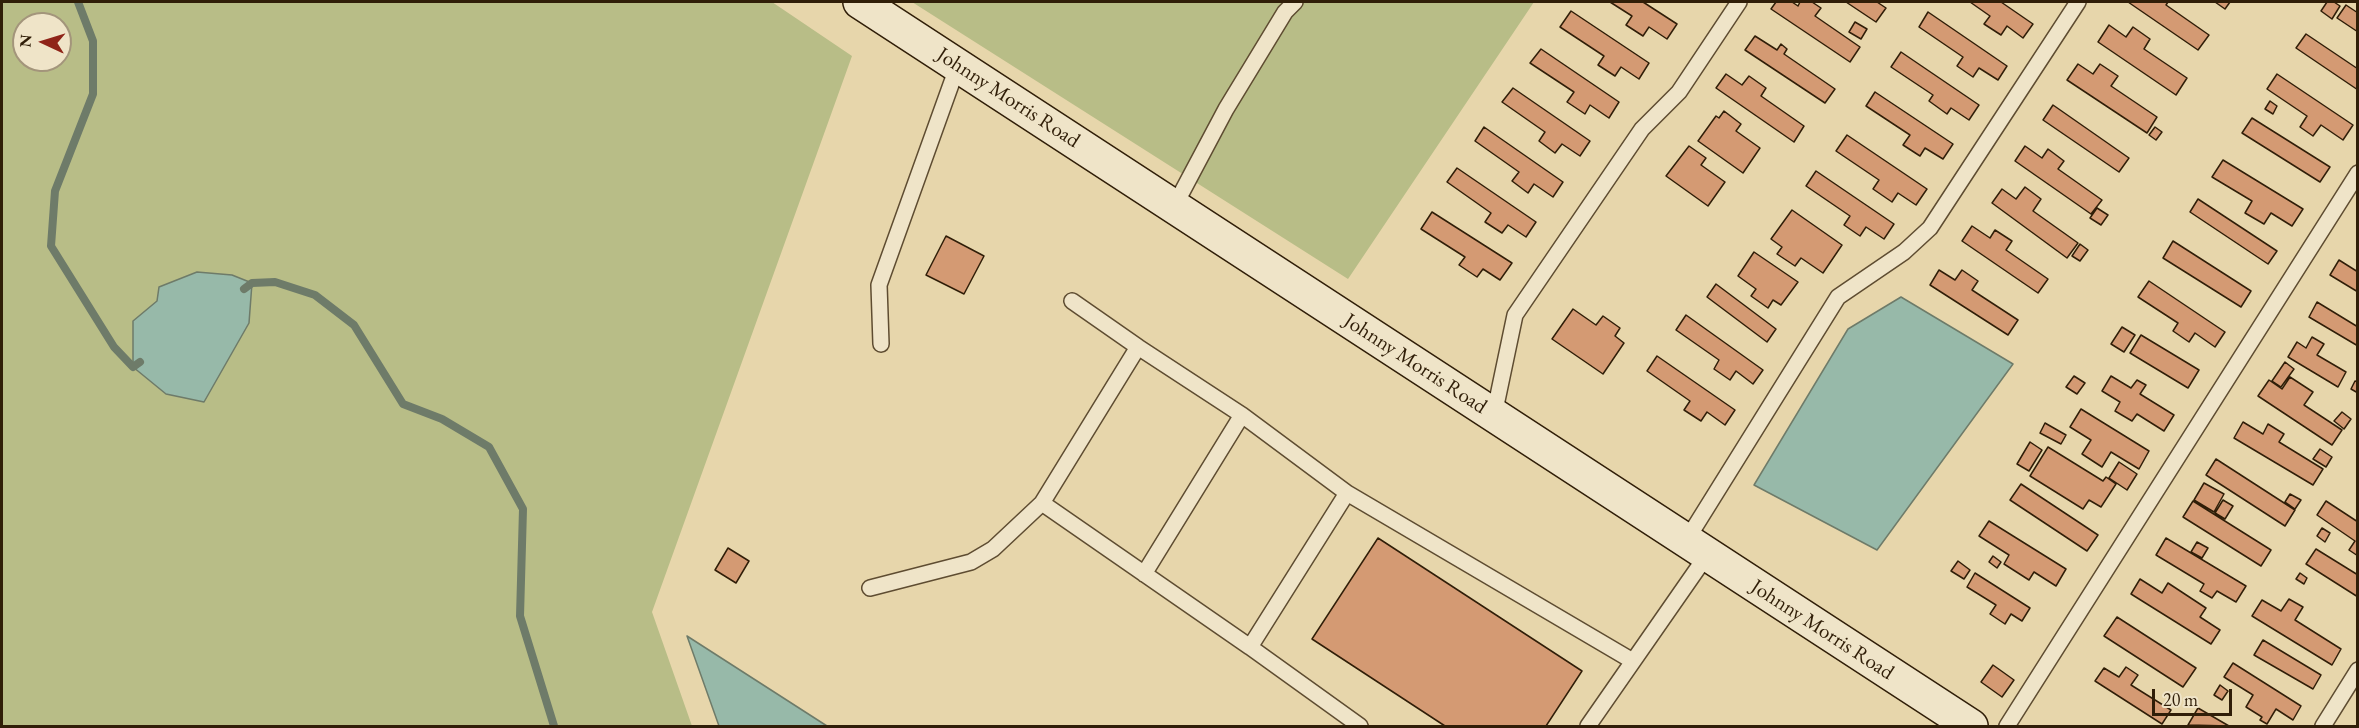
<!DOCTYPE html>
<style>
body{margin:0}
#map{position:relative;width:2359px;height:728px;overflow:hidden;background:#e7d6ab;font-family:"EB Garamond",serif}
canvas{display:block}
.frame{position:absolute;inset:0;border:3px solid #301e08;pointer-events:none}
.north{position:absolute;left:12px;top:12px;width:60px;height:60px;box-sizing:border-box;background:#efe4c8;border:2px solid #a3957b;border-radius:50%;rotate:274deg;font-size:16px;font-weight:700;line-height:24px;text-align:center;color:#301e08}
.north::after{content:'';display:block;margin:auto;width:21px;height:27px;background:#8f2418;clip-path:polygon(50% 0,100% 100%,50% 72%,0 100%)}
.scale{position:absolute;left:2152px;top:689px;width:80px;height:27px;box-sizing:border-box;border:3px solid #301e08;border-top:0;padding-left:8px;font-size:18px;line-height:21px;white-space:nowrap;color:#301e08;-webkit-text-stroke:4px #efe4c8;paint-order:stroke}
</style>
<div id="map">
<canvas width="2359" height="728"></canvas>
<div class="frame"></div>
<div class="north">N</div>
<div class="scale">20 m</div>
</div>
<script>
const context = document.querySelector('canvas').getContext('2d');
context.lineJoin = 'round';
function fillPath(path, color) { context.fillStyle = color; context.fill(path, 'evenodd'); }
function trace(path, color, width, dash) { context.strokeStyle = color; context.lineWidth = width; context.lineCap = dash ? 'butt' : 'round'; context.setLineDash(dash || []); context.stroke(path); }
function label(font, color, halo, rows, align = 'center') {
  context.font = font + ' "EB Garamond",serif'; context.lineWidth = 4.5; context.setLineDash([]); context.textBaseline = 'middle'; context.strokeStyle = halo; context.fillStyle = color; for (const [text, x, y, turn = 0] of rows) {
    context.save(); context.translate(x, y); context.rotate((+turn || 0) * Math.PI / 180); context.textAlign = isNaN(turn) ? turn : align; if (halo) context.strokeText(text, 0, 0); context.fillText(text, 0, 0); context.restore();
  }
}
fillPath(new Path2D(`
 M2 2H772L852 56 652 612 692 726H2ZM24 24H60V60H24Z
 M912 2H1534L1348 279Z`), '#b8bd87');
const water = new Path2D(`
 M197 272 232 275 252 283 249 323 204 402 166 394 133 367V321L157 301 159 287Z
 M1901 297 2013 364 1877 550 1754 485 1848 329Z
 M687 636 827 726H719Z`);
fillPath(water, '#97b9a9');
trace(water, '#6e7b69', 1.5);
trace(new Path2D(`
 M78 2 93 41V94L55 191 51 246 114 347 133 367 140 362
 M244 289 252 283 275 282 315 295 354 325 403 404 442 419 489 447 523 509 520 616 554 726`), '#6e7b69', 8);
const building = new Path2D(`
 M1610 2H1643L1677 24 1667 39 1649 27 1643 36 1626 25 1632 16Z
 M1776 2H1792L1798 6 1800 2H1812L1821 8 1815 16 1860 47 1850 62 1771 9Z
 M1846 2H1877L1886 8 1876 22Z
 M1970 2H2001L2033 24 2023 38 2007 26 2001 35 1984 24 1990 16Z
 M2128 2H2168L2166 5 2209 35 2198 50Z
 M2215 2H2230L2225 9Z
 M2327 2H2334L2340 6 2332 19 2321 11Z
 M2346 5 2358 13V32L2337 18Z
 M1571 11 1649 63 1639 79 1621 67 1615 76 1598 65 1604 56 1560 27Z
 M1928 12 2007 66 1998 80 1979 68 1973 77 1957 66 1963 57 1919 27Z
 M1855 22 1867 29 1861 39 1849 32Z
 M2109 25 2126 37 2133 27 2150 39 2144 49 2187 78 2176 95 2098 42Z
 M2306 34 2358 69V90L2296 48Z
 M1755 36 1777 50 1781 44 1787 49 1784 54 1835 89 1825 103 1745 50Z
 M1541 49 1619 102 1609 118 1590 105 1585 114 1567 102 1574 92 1530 63Z
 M1901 52 1979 105 1969 120 1951 108 1947 114 1929 101 1933 95 1891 67Z
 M2078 64 2093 74 2100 64 2118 76 2111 86 2157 117 2147 133 2067 80Z
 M1726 74 1742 85 1749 76 1766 88 1761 96 1804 126 1794 142 1716 88Z
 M2277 74 2353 125 2343 140 2321 125 2313 136 2300 127 2307 116 2267 89Z
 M1513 88 1590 141 1580 156 1562 144 1555 153 1539 141 1545 132 1502 102Z
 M1875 92 1953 144 1943 159 1925 148 1920 156 1903 145 1910 135 1866 106Z
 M2270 101 2277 106 2273 114 2265 109Z
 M2053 105 2129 158 2119 172 2043 120Z
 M1724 111 1741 124 1736 131 1760 148 1743 173 1698 141 1716 116 1719 118Z
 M2252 118 2330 167 2320 182 2242 133Z
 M1484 127 1563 182 1553 197 1534 184 1528 193 1512 181 1519 172 1475 141Z
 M2155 127 2162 132 2156 140 2149 135Z
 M1847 135 1927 189 1916 205 1898 193 1892 202 1873 189 1879 180 1836 151Z
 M1689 146 1706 158 1701 165 1725 182 1708 206 1666 176Z
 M2025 146 2042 158 2048 149 2064 161 2058 169 2102 200 2091 214 2015 161Z
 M2223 160 2303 209 2292 226 2271 213 2264 224 2245 213 2252 201 2212 177Z
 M1457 168 1536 222 1526 237 1508 225 1502 233 1485 222 1491 213 1447 182Z
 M1816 171 1894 224 1884 239 1866 227 1860 236 1844 225 1850 216 1806 186Z
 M2025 187 2041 199 2033 211 2078 243 2067 258 1992 203 2002 189 2016 199Z
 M2198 199 2277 251 2268 264 2190 212Z
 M2097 208 2108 215 2101 225 2090 218Z
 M1792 210 1842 245 1823 273 1801 258 1795 266 1777 254 1782 247 1771 239Z
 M1432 212 1512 263 1500 280 1483 269 1477 277 1459 265 1465 257 1421 229Z
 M1972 226 1990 238 1995 230 2012 241 2006 250 2048 279 2038 293 1962 241Z
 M946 236 984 256 964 294 926 275Z
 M2173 241 2251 291 2241 307 2163 258Z
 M2080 244 2088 250 2080 261 2072 256Z
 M1754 252 1798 282 1781 305 1773 300 1768 308 1751 296 1756 289 1738 276Z
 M2339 260 2358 272V292L2330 275Z
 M1939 270 1955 280 1962 270 1978 281 1972 290 2018 320 2008 335 1930 285Z
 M2149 281 2225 332 2215 347 2195 333 2189 342 2173 331 2178 323 2138 297Z
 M1716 284 1776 329 1767 342 1707 297Z
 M2317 302 2358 327V346L2309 317Z
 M1573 309 1596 325 1603 316 1620 328 1615 336 1624 343 1603 374 1552 339Z
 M1686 315 1763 370 1753 384 1736 371 1730 380 1714 369 1719 360 1676 330Z
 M2122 327 2135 335 2124 352 2111 344Z
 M2141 335 2199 370 2188 388 2130 353Z
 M2312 337 2324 344 2317 355 2346 372 2338 387 2288 357 2297 342 2306 348Z
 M1657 356 1735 410 1725 425 1707 412 1701 421 1684 410 1690 401 1647 371Z
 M2285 362 2294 369 2281 387 2272 381Z
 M2074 376 2085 383 2077 394 2066 387Z
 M2111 376 2131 388 2137 380 2146 385 2140 394 2174 415 2164 431 2137 414 2132 421 2115 411 2120 402 2102 391Z
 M2290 377 2313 392 2304 405 2342 430 2332 445 2258 396 2269 380 2282 389Z
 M2355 381 2358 382V393L2351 389Z
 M2081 409 2149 451 2139 469 2111 452 2102 467 2082 454 2091 440 2070 427Z
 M2342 412 2351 419 2344 429 2334 421Z
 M2243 422 2263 434 2268 424 2284 434 2279 442 2323 469 2313 485 2234 438Z
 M2045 423 2066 435 2061 444 2040 433Z
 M2030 442 2042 450 2029 471 2017 464Z
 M2048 447 2103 481 2106 477 2116 484 2101 507 2089 500 2083 509 2030 476Z
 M2320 449 2332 457 2326 467 2313 459Z
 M2216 459 2295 510 2285 526 2206 475Z
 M2119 462 2137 474 2127 490 2109 478Z
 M2204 483 2224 494 2214 512 2194 500Z
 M2021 484 2098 535 2087 551 2010 500Z
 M2290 494 2301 500 2295 509 2285 502Z
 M2223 500 2233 506 2225 519 2215 513Z
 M2193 501 2271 550 2261 566 2183 517Z
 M2326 501 2358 522V556L2349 550 2355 541 2317 515Z
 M1989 521 2066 569 2056 586 2034 572 2029 580 2004 564 2009 555 1979 536Z
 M2322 528 2330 533 2325 542 2317 536Z
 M1378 538 1582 671 1546 726H1445L1312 639Z
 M2166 538 2246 586 2236 602 2217 591 2212 598 2200 591 2204 584 2156 555Z
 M2197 542 2208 548 2202 558 2191 552Z
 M728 548 749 561 736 583 715 570Z
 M2316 549 2358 575V597L2306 564Z
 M1993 556 2001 562 1997 568 1989 562Z
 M1958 561 1970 570 1964 579 1951 571Z
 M1975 573 2030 608 2022 621 2011 614 2005 624 1990 614 1996 605 1967 587Z
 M2300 573 2307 578 2304 584 2296 579Z
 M2140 579 2162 593 2168 583 2206 608 2200 617 2220 630 2211 644 2131 594Z
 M2289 599 2303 607 2295 620 2341 649 2332 665 2252 616 2262 600 2281 611Z
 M2117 617 2196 668 2183 687 2104 636Z
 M2263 640 2321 675 2313 689 2254 655Z
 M2233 663 2301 706 2293 720 2276 709 2267 724 2260 720 2262 717 2246 707 2253 695 2224 677Z
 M1993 665 2014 680 2002 697 1981 682Z
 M2126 667 2138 675 2131 685 2171 710 2162 724 2095 681 2104 668 2119 677Z
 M2220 685 2228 691 2222 700 2214 695Z
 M2198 708 2229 726 2188 725Z`);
fillPath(building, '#d49a73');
trace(building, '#301e08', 1.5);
const lane = new Path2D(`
 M1174 207 1226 109 1285 12 1295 2
 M881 344 879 285 958 65
 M1138 347 1242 415
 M1494 415 1515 315 1642 129 1679 92 1739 2
 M1042 503 1138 347 1072 301
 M1686 541 1838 297 1904 252 1930 228 2078 2
 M1144 574 1242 415 1347 493
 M870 588 971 562 993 549 1042 503 1250 647
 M1360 726 1250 647 1347 493 1631 660
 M1588 726 1707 555
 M2007 726 2358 173
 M2323 726 2358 670`);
const secondary = new Path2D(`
 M860 2 1971 726`);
trace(lane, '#5e4c31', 18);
trace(secondary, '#301e08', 36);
trace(lane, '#efe4c8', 15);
trace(secondary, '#efe4c8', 33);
label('21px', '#301e08', '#efe4c8', [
 ["Johnny Morris Road",1008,98,33],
 ["Johnny Morris Road",1415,364,33],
 ["Johnny Morris Road",1822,630,33]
]);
</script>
